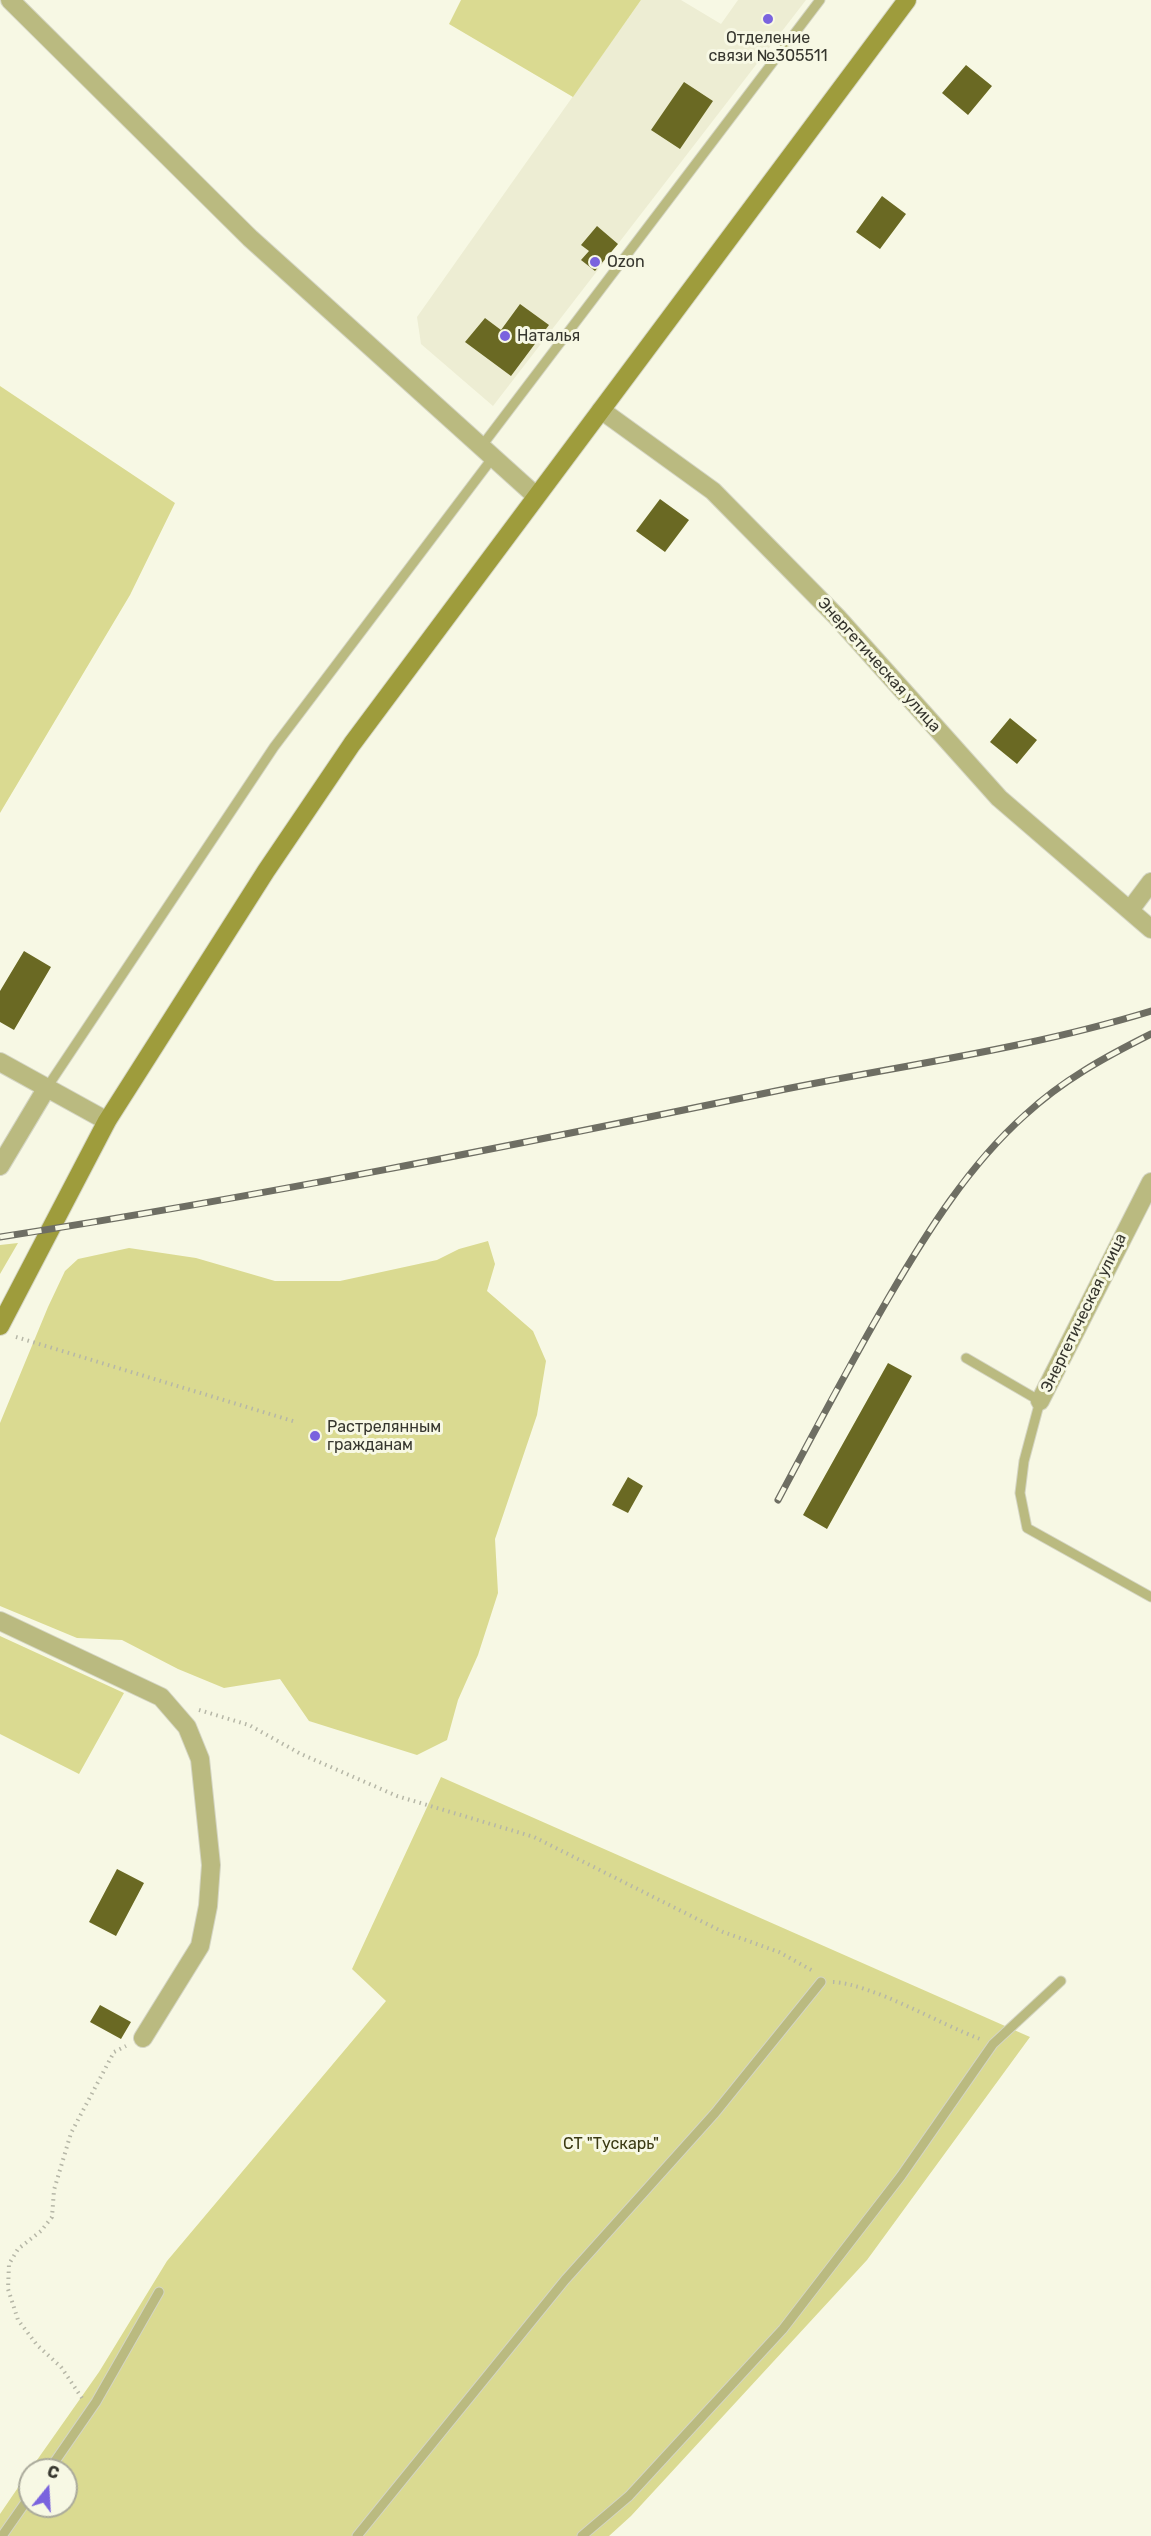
<!DOCTYPE html>
<meta charset="utf-8">
<style>
body{margin:0}
#map{position:relative;width:1151px;height:2536px;overflow:hidden;background:#f7f8e4;font-family:Rubik,sans-serif}
canvas{display:block}
.north{position:absolute;left:18px;top:2458px;width:60px;height:60px;box-sizing:border-box;background:#f7f8e4;border:2px solid #aaaa9b;border-radius:50%;rotate:18deg;font-size:16px;font-weight:700;line-height:24px;text-align:center;color:#36362e}
.north::after{content:'';display:block;margin:auto;width:21px;height:27px;background:#7a63de;clip-path:polygon(50% 0,100% 100%,50% 72%,0 100%)}
</style>
<div id="map">
<canvas width="1151" height="2536"></canvas>
<div class="north">С</div>
</div>
<script>
const context = document.querySelector('canvas').getContext('2d');
context.lineJoin = 'round';
function fillPath(path, color) { context.fillStyle = color; context.fill(path, 'evenodd'); }
function trace(path, color, width, dash) { context.strokeStyle = color; context.lineWidth = width; context.lineCap = dash ? 'butt' : 'round'; context.setLineDash(dash || []); context.stroke(path); }
function label(font, color, halo, rows, align = 'center') {
  context.font = font + ' Rubik,sans-serif'; context.lineWidth = 6; context.setLineDash([]); context.textBaseline = 'middle'; context.strokeStyle = halo; context.fillStyle = color; for (const [text, x, y, turn = 0] of rows) {
    context.save(); context.translate(x, y); context.rotate((+turn || 0) * Math.PI / 180); context.textAlign = isNaN(turn) ? turn : align; if (halo) context.strokeText(text, 0, 0); context.fillText(text, 0, 0); context.restore();
  }
}
fillPath(new Path2D(`
 M641 0H681L721 24 738 0H806L493 406 421 344 417 317Z`), '#ededd3');
fillPath(new Path2D(`
 M461 0H641L573 97 449 24Z
 M0 386 175 503 130 595 0 813Z
 M488 1241 495 1264 487 1291 533 1331 546 1361 537 1415 495 1539 498 1593 478 1655 458 1700 447 1740 417 1755 309 1721 280 1679 224 1688 178 1669 122 1640 77 1638 0 1606V1423L48 1307 65 1271 78 1259 129 1248 196 1258 275 1281H340L437 1260 459 1249Z
 M18 1243 0 1274V1245Z
 M0 1636 124 1693 79 1774 0 1734Z
 M441 1777 1030 2037 867 2260 631 2516 609 2536H0V2514L30 2470V2506H66V2470H30L99 2372 167 2261 386 2001 352 1969Z`), '#dada91');
fillPath(new Path2D(`
 M966 65 992 86 968 115 942 93Z
 M684 82 713 101 680 149 651 130Z
 M882 196 906 214 880 249 856 232Z
 M597 226 618 244 595 271 581 260 589 251 581 245Z
 M520 304 549 325 511 376 465 342 485 318 501 330Z
 M660 499 689 520 665 552 636 531Z
 M1010 718 1037 740 1017 764 990 742Z
 M24 951 51 967 14 1030 0 1022V991Z
 M888 1363 912 1376 827 1529 803 1515Z
 M628 1477 643 1486 628 1513 612 1505Z
 M117 1869 144 1883 116 1936 89 1922Z
 M100 2005 131 2022 121 2039 90 2022Z`), '#6a6923');
const lane = new Path2D(`
 M481 447 820 0
 M46 1089 274 747 494 456
 M966 1358 1040 1401 1024 1461 1020 1493 1027 1528 1151 1597
 M49 2470 96 2402 159 2292
 M2 2536 30 2496
 M357 2536 565 2280 715 2113 821 1982
 M582 2536 629 2496 783 2329 901 2176 993 2044 1061 1981`);
const street = new Path2D(`
 M10 0 250 238 536 496
 M601 410 713 491 837 617 999 798 1151 929
 M1130 910 1151 882
 M0 1062 107 1121
 M0 1166 46 1089
 M1040 1401 1151 1182
 M0 1621 161 1697 187 1727 200 1759 211 1865 208 1906 200 1946 143 2038`);
const secondary = new Path2D(`
 M0 1326 107 1121 266 871 352 744 907 0`);
trace(lane, '#d4d5c3', 11);
trace(street, '#d4d5c3', 20);
trace(secondary, '#d4d5c3', 20);
trace(new Path2D(`
 M16 1337 296 1422
 M199 1710 249 1725 301 1754 397 1796 534 1837 723 1932 779 1952 813 1971
 M833 1982C872 1984 940 2024 980 2039
 M82 2398 61 2367 37 2345 18 2320 8 2289 9 2264 18 2249 41 2231 52 2217 54 2190 71 2133 114 2052 126 2046`), '#b6b7a7', 4, [1.5, 4.5]);
trace(lane, '#baba80', 9);
trace(street, '#baba80', 18);
trace(secondary, '#9e9c3c', 18);
const rail = new Path2D(`
 M0 1237C258 1197 515 1145 771 1092 897 1066 1028 1049 1151 1011
 M778 1500C814 1432 850 1364 889 1297 927 1232 969 1165 1025 1115 1063 1080 1105 1057 1151 1034`);
trace(rail, '#6e6e63', 7);
trace(rail, '#f7f8e4', 4.5, [14]);
for (const [x, y, r, color] of [
 [768,19,6,"#7a63de"],
 [595,262,6,"#7a63de"],
 [505,336,6,"#7a63de"],
 [315,1436,6,"#7a63de"]
]) { const dot = new Path2D(); dot.arc(x, y, r, 0, 2 * Math.PI); context.fillStyle = color; context.fill(dot); trace(dot, '#f7f8e4', 2); }
label('16px', '#36362e', '#f7f8e4', [
 ["Отделение",768,38,"center"],
 ["связи №305511",768,56,"center"],
 ["Ozon",607,262],
 ["Наталья",517,336],
 ["Растрелянным",327,1427],
 ["гражданам",327,1445]
], 'left');
label('16px', '#36362e', '#f7f8e4', [
 ["Энергетическая улица",879,665,48],
 ["Энергетическая улица",1084,1313,-64]
]);
label('16px', '#3b3a13', '#f7f8e4', [
 ["СТ \"Тускарь\"",611,2144]
]);
</script>
